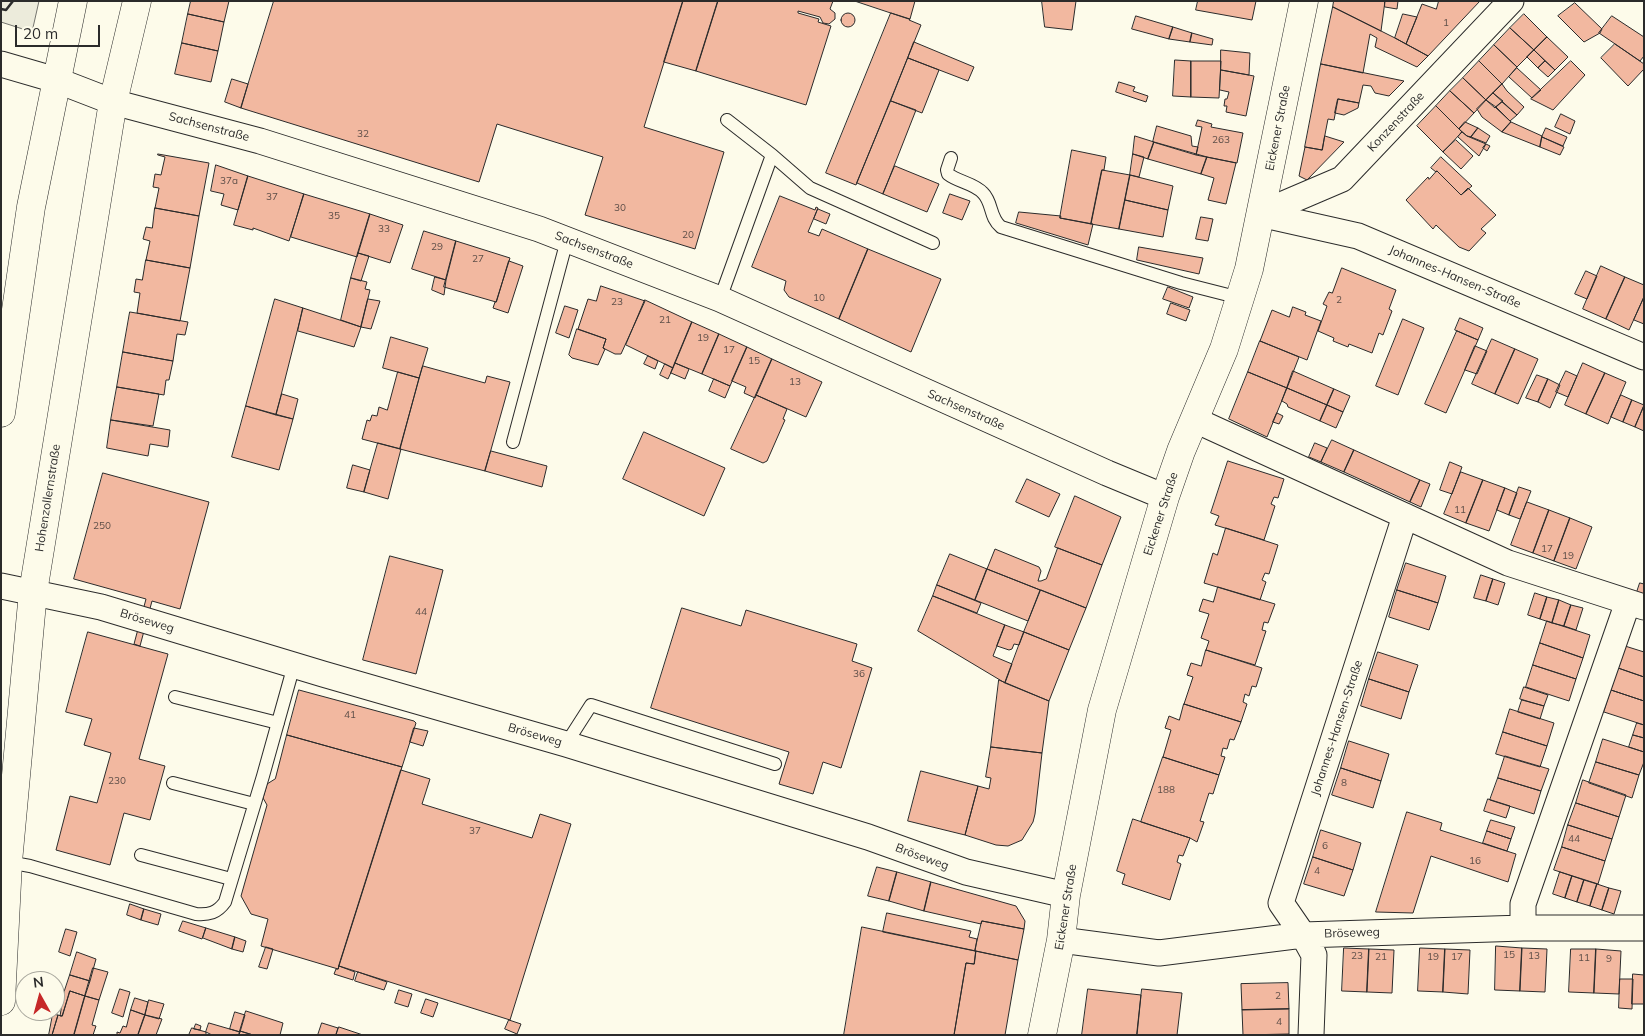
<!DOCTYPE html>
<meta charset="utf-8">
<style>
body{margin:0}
#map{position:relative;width:1645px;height:1036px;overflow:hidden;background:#fdfbea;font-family:Mulish,sans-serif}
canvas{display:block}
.frame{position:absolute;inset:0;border:2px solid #2b2b2b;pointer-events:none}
.north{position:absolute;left:15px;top:971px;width:50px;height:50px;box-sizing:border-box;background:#fdfbea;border:1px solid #a9a89e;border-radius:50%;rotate:353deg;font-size:14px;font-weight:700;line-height:20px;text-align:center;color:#2b2b2b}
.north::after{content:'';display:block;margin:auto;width:18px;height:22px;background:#c62828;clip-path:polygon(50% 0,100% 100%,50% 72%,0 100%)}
.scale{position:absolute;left:15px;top:25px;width:85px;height:22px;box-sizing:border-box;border:2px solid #2b2b2b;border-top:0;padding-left:6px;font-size:15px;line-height:18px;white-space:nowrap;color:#2b2b2b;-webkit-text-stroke:4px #fdfbea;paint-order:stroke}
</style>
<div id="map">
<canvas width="1645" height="1036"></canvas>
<div class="frame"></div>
<div class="north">N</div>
<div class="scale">20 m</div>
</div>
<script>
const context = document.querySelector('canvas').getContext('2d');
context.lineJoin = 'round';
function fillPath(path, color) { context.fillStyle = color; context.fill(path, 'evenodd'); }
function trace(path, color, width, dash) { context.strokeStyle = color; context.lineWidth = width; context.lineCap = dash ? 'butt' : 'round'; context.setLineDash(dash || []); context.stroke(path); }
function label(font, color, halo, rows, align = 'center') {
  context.font = font + ' Mulish,sans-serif'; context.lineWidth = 4; context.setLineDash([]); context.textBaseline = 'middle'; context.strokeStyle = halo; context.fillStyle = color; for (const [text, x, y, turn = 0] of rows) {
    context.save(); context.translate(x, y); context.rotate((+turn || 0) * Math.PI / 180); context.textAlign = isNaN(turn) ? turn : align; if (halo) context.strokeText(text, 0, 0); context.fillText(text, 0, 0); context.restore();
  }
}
const green = new Path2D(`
 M1 1H39L32 32 1 22Z`);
fillPath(green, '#ecebdb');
trace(green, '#74746e', 1);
const building = new Path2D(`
 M191 1H229L224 22 188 14Z
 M274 1H683L644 127 724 152 695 249 585 215 603 157 497 124 479 182 241 108Z
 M683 1H718L696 71 664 62Z
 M718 1H833L830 9 835 13V19L829 24 823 23 820 17 798 11V13L819 19 818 22 831 26 806 105 696 71Z
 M855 1H915L910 19Z
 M1042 1H1076L1072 30 1045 27Z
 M1198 1H1256L1252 20 1196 10Z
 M1334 1H1385L1381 31 1333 7Z
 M1385 1H1398L1397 9 1385 7Z
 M1439 1H1480L1428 56 1406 44 1422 4 1436 9Z
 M1575 3 1602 29 1600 33 1584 42 1558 16Z
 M1333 7 1395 38 1428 56 1417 67 1375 47 1377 38 1370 34 1363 73 1321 64Z
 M841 20a7 7 0 1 1 14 0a7 7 0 1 1-14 0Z
 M891 13 910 19 909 20 921 25 856 185 826 173Z
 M188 14 224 22 218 51 182 43Z
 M1403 14 1417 17 1406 44 1395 38Z
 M1524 14 1547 37 1534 50 1510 28Z
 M1136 16 1173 27 1169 39 1132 29Z
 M1612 16 1644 37V56L1640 61 1599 33Z
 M1173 27 1192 33 1190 42 1169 39Z
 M1510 28 1534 50 1517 67 1494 45Z
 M1192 33 1213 39 1212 45 1190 42Z
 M1547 37 1568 57 1555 70 1534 50Z
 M914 42 974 67 968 81 908 58Z
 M182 43 218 51 211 82 175 74Z
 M1615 44 1644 64V69L1628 86 1601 58Z
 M1494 45 1517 67 1502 84 1479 61Z
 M1221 50 1250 53 1249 75 1221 70Z
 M1534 50 1545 61 1538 68 1527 57Z
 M908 58 939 70 922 113 891 101Z
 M1175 60 1191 61V97L1173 96Z
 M1191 61H1221L1219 98 1191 97Z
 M1479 61 1502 84 1486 100 1463 78Z
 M1545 61 1555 70 1548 77 1538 68Z
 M1571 61 1585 75 1553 110 1531 99Z
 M1321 64 1404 81 1389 96 1375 93 1371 86 1363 85 1359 103 1338 99 1334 120 1328 119 1322 150 1305 147Z
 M1517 68 1541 90 1532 98 1509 77Z
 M1221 70 1254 76 1246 116 1226 112 1227 106H1224L1225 99H1227L1229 92 1220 90Z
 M1463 78 1486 100 1474 113 1450 91Z
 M232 79 248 84 241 108 225 102Z
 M1119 82 1135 87 1133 91 1148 96 1146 102 1116 92Z
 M1502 84 1507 91 1524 107 1517 115 1493 93Z
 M1450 91 1474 113 1459 129 1436 106Z
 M1493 93 1503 101 1496 107 1486 100Z
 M1338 99 1359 103 1358 108 1344 115 1335 113Z
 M1486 100 1495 108V107L1511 122 1502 132 1482 117 1477 109Z
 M891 101 916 110 883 194 857 183Z
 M1502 102 1517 115 1510 121 1496 107Z
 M1436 106 1462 132 1443 152 1417 126Z
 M1561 114 1575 121 1570 134 1555 127Z
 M1198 120 1212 124 1211 127 1243 133 1237 163 1196 155 1202 127 1196 126Z
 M1465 122 1478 128 1471 137 1467 136 1459 129Z
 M1511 122 1542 136 1540 147 1502 132Z
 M1157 126 1191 136 1192 146 1198 147 1196 155 1153 142Z
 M1478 128 1490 136 1486 143 1471 137Z
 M1546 128 1567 137 1563 146 1542 137Z
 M1462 132 1467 136 1486 144 1479 156 1458 137Z
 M1135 136 1154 142 1148 159 1133 154Z
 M1325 136 1344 142 1307 180 1299 176 1305 147 1322 150Z
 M1542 137 1564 147 1560 155 1540 147Z
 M1456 140 1473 156 1461 169 1443 152Z
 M1154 142 1207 157 1201 174 1148 159Z
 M1486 144 1490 146 1487 151 1483 148Z
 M1072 150 1106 157 1104 170H1102L1091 224 1060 218Z
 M158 154 209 163 199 216 155 208 159 188 153 187 155 174 161 175 165 157 158 155Z
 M1133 154 1144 157 1139 177 1130 175Z
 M1207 157 1236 163 1226 204 1208 200 1214 178 1201 174Z
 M1441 157 1472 186 1461 195 1437 171 1436 172 1431 168Z
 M216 165 248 176 238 210 221 205 224 194 211 191Z
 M895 166 939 184 927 212 883 194Z
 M1102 170 1130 175 1119 229 1091 224Z
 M1437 171 1461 195 1468 188 1469 189 1496 215 1481 229 1486 233 1469 251 1459 247 1436 225 1433 229 1406 200 1428 177 1429 179Z
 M1130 175 1173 186 1168 210 1125 200Z
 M248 176 304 194 289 241 253 228V230L234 225Z
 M304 194 370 214 357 257 291 237Z
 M950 194 970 201 962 220 943 213Z
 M780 196 815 210 816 207 818 208 808 232 819 236 822 229 868 249 839 319 789 297 784 290 786 281 752 267Z
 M1125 200 1168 210 1163 237 1119 229Z
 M155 208 199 216 190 268 146 260 150 241 143 239 146 227 152 228Z
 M818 209 830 214 826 224 814 219Z
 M1019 212 1061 216 1060 218 1093 224 1088 245 1016 223Z
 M370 214 403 225 390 263 358 253Z
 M1201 217 1213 219 1208 241 1196 239Z
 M424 231 456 241 446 280 412 269Z
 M456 241 510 258 496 302 444 287Z
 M1139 247 1203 258 1199 274 1137 260Z
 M868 249 941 279 911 352 839 319Z
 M358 253 369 256 361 281 351 278Z
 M146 260 190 268 180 321 137 313 140 293 134 292 136 279 142 280Z
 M509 261 523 266 508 313 493 308 495 302H496Z
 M1601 266 1625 277 1606 319 1583 309Z
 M1342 268 1396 290 1389 309 1392 311 1383 335 1379 333 1372 353 1349 344 1348 347 1333 341 1334 338 1318 331 1327 306 1323 304 1329 292 1332 293Z
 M1586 271 1597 276 1587 299 1575 294Z
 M435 277 446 280 444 295 432 290Z
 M1625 277 1644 285V297L1629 330 1606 319Z
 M351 278 367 282 365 289 370 290 361 327 341 320Z
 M601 286 645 301 621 354H615L603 348 606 339 578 329 588 299 596 301Z
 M1168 287 1193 297 1189 308 1163 299Z
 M1644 297V324L1634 320Z
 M275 299 303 308 276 415 246 406Z
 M368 299 380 301 371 329 361 327Z
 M645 300 692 322 673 368 626 345Z
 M1171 303 1190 310 1186 321 1167 314Z
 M565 306 578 310 569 338 556 333Z
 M1293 307 1306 312 1305 315 1321 321 1307 360 1260 341 1272 310 1289 317Z
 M303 308 361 327 354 347 298 331Z
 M130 312 188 322 185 335 177 334 173 361 123 352Z
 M1460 318 1483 328 1478 340 1455 330Z
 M1403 319 1424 328 1398 395 1376 386Z
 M692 322 719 334 702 374 675 363Z
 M577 329 606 339 603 348 605 349 598 365 572 358 569 355Z
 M1457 331 1478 340 1446 413 1425 404Z
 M719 334 747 347 730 386 702 374Z
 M391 337 428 348 419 378 383 368Z
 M1492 339 1515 349 1495 394 1472 384Z
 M1260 341 1299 357 1287 388 1248 372Z
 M1475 346 1487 351 1477 374 1465 370Z
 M747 347 772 359 755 398 744 393 746 387 732 381Z
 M1515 349 1538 359 1518 404 1495 394Z
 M123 352 173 361 169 380H166L164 395 117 387Z
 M648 356 658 361 655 369 644 364Z
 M772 359 822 382 806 417 756 395Z
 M675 363 689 369 685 379 671 373Z
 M1583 363 1605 373 1586 414 1565 405Z
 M665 364 673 368 668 379 660 375Z
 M423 366 485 383 487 376 510 382 485 471 400 449Z
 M1293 371 1334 389 1327 405 1287 388Z
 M1566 371 1577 376 1568 397 1556 392Z
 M398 372 419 378 400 449 362 439 367 420 370 421 372 415 377 416 379 407 387 410Z
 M1248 372 1287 388 1267 437 1229 419Z
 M1605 373 1626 382 1608 424 1586 414Z
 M1537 375 1548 379 1538 402 1526 398Z
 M714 379 730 386 725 398 709 391Z
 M1548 379 1560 385 1550 408 1538 402Z
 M117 387 159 394 153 426 111 420Z
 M1287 388 1327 405 1320 421 1288 407 1287 404 1282 401Z
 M1334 389 1350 396 1343 412 1327 405Z
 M282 394 298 399 293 419 276 415Z
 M756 395 787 409 783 419 785 420 767 461 763 463 731 449Z
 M1621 395 1632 400 1623 422 1611 417Z
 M1632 400 1644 405 1635 427 1623 422Z
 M1327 405 1343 412 1336 428 1320 421Z
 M246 406 293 419 279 470 232 457Z
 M1644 406V431L1635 427Z
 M1277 413 1283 416 1279 424 1273 422Z
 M111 420 170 430 168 447 150 444 148 456 107 448Z
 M644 432 725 468 704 516 623 479Z
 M1332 440 1354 450 1344 472 1321 462Z
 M378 443 401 449 388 499 364 492Z
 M1315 443 1327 448 1321 462 1309 457Z
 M1354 450 1420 480 1410 502 1344 472Z
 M491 451 547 466 542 487 485 471Z
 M1228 461 1284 479 1278 498 1274 497 1271 504 1275 506 1264 540 1215 525 1219 516 1211 513Z
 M1450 462 1462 467 1452 494 1440 490Z
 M353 465 370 470 364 492 347 488Z
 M1461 472 1483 480 1466 523 1444 514Z
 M103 473 209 502 180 609 152 601 140 646 134 644 146 599 74 579Z
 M1027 479 1060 494 1049 517 1016 502Z
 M1420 480 1430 484 1421 507 1410 502Z
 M1483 480 1505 488 1489 531 1466 523Z
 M1519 487 1531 491 1520 519 1509 515Z
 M1505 488 1517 493 1509 515 1497 510Z
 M1075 496 1121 517 1102 565 1055 547Z
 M1527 502 1549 510 1533 553 1511 545Z
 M1549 510 1570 518 1554 561 1533 553Z
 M1570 518 1592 527 1576 569 1554 561Z
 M1226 528 1278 545 1269 574 1265 573 1262 580 1266 582 1260 600 1204 583 1213 553 1217 555Z
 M1058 548 1102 565 1086 608 987 569 995 549 1039 567 1041 571 1038 581H1041L1046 579Z
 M950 554 987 569 975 600 937 585Z
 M390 556 443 570 416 674 363 660Z
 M1406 563 1446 576 1438 603 1397 590Z
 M987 569 1040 590 1028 621 975 600Z
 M1481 575 1493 579 1486 601 1474 598Z
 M1493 579 1505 583 1498 605 1486 601Z
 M1640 583 1644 584V598L1636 595Z
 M937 585 981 603 977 613 933 596Z
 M1218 587 1275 604 1268 623 1264 622 1262 630 1266 631 1255 665 1206 650 1209 641 1201 638 1209 614 1199 611 1203 599 1213 602Z
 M1041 590 1086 608 1069 650 1024 632Z
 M1397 590 1438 603 1429 630 1389 617Z
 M1535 593 1547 597 1540 619 1528 615Z
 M933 596 1005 625 993 656 1012 664 1005 683 918 631Z
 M1547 597 1559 600 1552 623 1540 619Z
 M1559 600 1571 605 1564 626 1552 623Z
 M1571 605 1583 608 1576 630 1564 626Z
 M682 608 741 626 746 610 857 644 852 661 872 668 841 768 823 762 813 794 779 784 789 752 651 708Z
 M1547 621 1590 635 1583 658 1540 643Z
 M1005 625 1024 632 1019 645 1014 644 1012 649 1009 650 997 646Z
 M88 632 168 654 139 759 165 766 150 820 124 813 110 865 56 850 70 796 97 803 111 753 84 745 92 719 66 712Z
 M1024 632 1069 650 1049 701 1005 683Z
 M1540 643 1583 658 1576 679 1533 665Z
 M1625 646 1644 652V677L1618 668Z
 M1206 650 1262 668 1256 687 1252 686 1249 696 1245 694 1243 702 1247 704 1241 722 1184 704 1193 677 1187 675 1191 663 1201 666Z
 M1378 652 1418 665 1409 692 1369 679Z
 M1533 665 1576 679 1569 701 1526 687Z
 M1618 668 1644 677V701L1611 690Z
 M1369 679 1409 692 1401 719 1361 706Z
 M999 680 1049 701 1042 753 991 747Z
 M1524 687 1548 695 1544 706 1520 699Z
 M299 690 414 721 416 723 402 767 287 735Z
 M1611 690 1644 701V725L1604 712Z
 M1522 700 1544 706 1540 719 1518 712Z
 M1184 704 1241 722 1234 740 1230 739 1227 749 1223 748 1221 756 1225 757 1219 775 1163 757 1171 730 1165 728 1169 716 1179 720Z
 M1510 709 1554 723 1547 746 1503 732Z
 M1637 723 1644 725V738L1633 735Z
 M414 728 428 731 423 746 410 742Z
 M1503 732 1547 746 1540 767 1496 754Z
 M287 735 402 767 338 969 261 946 268 919 251 914 241 896 267 805 263 798 267 784 275 779Z
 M1633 735 1644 738V752L1629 747Z
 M1603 739 1644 752V762L1639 775 1596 762Z
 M1349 741 1389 754 1381 781 1341 768Z
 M991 747 1042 753 1035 814 1033 822 1022 840 1008 846 996 845 965 835 978 786 989 789 991 778 986 777Z
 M1505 756 1549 769 1541 791 1498 778Z
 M1163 757 1219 775 1213 794 1209 793 1200 821 1204 822 1197 842 1190 838 1141 822Z
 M1596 762 1639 775 1632 798 1589 783Z
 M1341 768 1381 781 1373 808 1332 795Z
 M401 770 430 779 422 804 532 838 540 814 571 824 510 1020 339 966Z
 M921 771 978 786 965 835 908 821Z
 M1498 778 1541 791 1534 814 1490 800Z
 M1583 780 1626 795 1619 817 1576 803Z
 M1488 799 1510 806 1506 818 1484 811Z
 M1576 803 1619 817 1612 839 1568 825Z
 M1407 812 1442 823 1440 830 1516 854 1508 882 1431 856 1413 913 1376 912Z
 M1133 819 1190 838 1183 856 1179 855 1177 862 1181 864 1170 900 1122 884 1125 874 1117 871Z
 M1491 820 1515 827 1511 839 1487 831Z
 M1568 825 1612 839 1605 861 1562 847Z
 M1321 830 1361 843 1353 870 1313 857Z
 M1487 831 1511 839 1507 851 1483 843Z
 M1562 847 1605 861 1598 884 1554 870Z
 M1313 857 1353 870 1344 896 1304 884Z
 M877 867 897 872 889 901 868 896Z
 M897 872 931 882 924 911 889 901Z
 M1560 872 1572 876 1565 898 1553 894Z
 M1572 876 1584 880 1577 902 1565 898Z
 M1584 880 1597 884 1590 906 1577 902Z
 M931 882 1016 906 1025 921 1024 929 982 921 981 924 924 911Z
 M1597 884 1609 888 1602 910 1590 906Z
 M1609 888 1621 891 1614 914 1602 910Z
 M130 904 144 909 141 920 127 915Z
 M144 909 161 914 158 925 141 920Z
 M887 913 971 931 969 937 977 939 975 951 883 932Z
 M183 921 206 928 202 939 179 931Z
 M982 921 1024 929 1018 960 975 951Z
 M862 927 976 951 974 964 966 963 954 1035H844Z
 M206 928 235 937 232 949 203 938Z
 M66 929 77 932 70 956 59 952Z
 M235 937 246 941 243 952 232 949Z
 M1496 946 1522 948 1520 991 1495 990Z
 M266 947 273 949 267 969 259 967Z
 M1344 948 1369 949 1367 992 1342 991Z
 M1420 948 1445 949 1443 992 1418 991Z
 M1522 948 1547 949 1545 992 1520 991Z
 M1369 949 1394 950 1392 993 1367 992Z
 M1445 949 1470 950 1468 994 1443 992Z
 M1571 949H1596L1594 993 1569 992Z
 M1596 949 1621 951 1619 994 1594 993Z
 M976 951 1018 960 1005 1035H954L966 963 974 964Z
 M77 952 96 959 90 981 70 975Z
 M339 966 355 972 353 980 334 974 336 969H338Z
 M93 968 108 972 99 1000 85 996Z
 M358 972 387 982 384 990 355 981Z
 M1633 974 1644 975V1004H1632Z
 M70 975 90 981 85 996 70 991 62 1016H60L64 992Z
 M1620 979H1633L1632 1009 1619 1008Z
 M1288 983 1289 1009 1242 1010 1241 984Z
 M120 989 130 992 123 1017 112 1013Z
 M1088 989 1141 995 1137 1035H1082Z
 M1142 989 1182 993 1177 1035H1137Z
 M399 990 412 994 408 1007 395 1003Z
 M70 991 85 996 74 1035H52L58 1015 62 1016Z
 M85 996 99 1000 92 1025 96 1026 93 1035H74Z
 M135 998 148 1002 145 1015 131 1010Z
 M426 999 438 1003 433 1017 421 1013Z
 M149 1000 164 1004 159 1019 145 1015Z
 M1289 1009V1034L1243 1035 1242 1010Z
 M131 1010 145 1015 138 1035H117V1032L120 1033 123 1026 126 1027Z
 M246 1011 283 1023 280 1035H253L240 1031Z
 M235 1012 245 1015 240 1032 230 1029Z
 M53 1014 58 1015 52 1035H49Z
 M145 1015 162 1019 156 1035H138Z
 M509 1020 521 1024 517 1034 505 1029Z
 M209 1023 240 1032 239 1035H212L206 1032Z
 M322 1023 338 1028 336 1035H318Z
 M196 1024 201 1026 200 1030 194 1029Z
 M339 1027 363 1035H336Z
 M192 1028 206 1032V1035H189Z
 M240 1031 253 1035H239Z`);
fillPath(building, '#f2b8a0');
trace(building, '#2b2b2b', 1);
const service = new Path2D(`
 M727 120 772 155 810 188 933 243
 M951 158 947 170 948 174C958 182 974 183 983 193 993 203 989 217 1001 227L1181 283 1240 298
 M720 299 772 155
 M513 442 567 240
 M175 697 278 723
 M566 744 591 705 775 764
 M173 783 254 804
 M141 855 231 879
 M8 862 30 866 196 914C209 915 217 913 225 902L263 776 294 665`);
const minor = new Path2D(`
 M1 64 56 80 113 102 260 141 539 229 720 299 1107 473 1165 497
 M1260 214 1358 236 1644 357
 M1260 214 1342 179 1511 1
 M1195 420 1508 563 1644 607
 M1 586 101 607 323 674 566 744 868 837 966 872 1066 895
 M1523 928V904L1628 602
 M1061 940 1159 953 1303 935 1523 928H1644
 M1311 1035 1314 955 1303 935 1281 903 1405 516`);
const tertiary = new Path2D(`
 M1042 1035 1061 940 1066 895 1102 710 1165 497 1181 451 1224 349 1249 269 1304 1`);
const primary = new Path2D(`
 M1 413 31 207 73 1
 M1 1001 8 862 33 592 113 102 137 1`);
trace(service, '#2b2b2b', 14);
trace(minor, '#2b2b2b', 27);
trace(tertiary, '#2b2b2b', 29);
trace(primary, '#2b2b2b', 29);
trace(service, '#fdfbea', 12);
trace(minor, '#fdfbea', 25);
trace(tertiary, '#fdfbea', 28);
trace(primary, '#fdfbea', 28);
trace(new Path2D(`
 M1 9 6 10 13 1`), '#2b2b2b', 2.5);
label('10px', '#5d4e48', null, [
 ["1",1446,23],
 ["32",363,134],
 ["263",1221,140],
 ["37a",229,181],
 ["37",272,197],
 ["30",620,208],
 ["35",334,216],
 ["33",384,229],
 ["20",688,235],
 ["29",437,247],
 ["27",478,259],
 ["10",819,298],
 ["2",1339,300],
 ["23",617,302],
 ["21",665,320],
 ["19",703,338],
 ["17",729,350],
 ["15",754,361],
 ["13",795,382],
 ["11",1460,510],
 ["250",102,526],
 ["17",1547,549],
 ["19",1568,556],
 ["44",421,612],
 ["36",859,674],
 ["41",350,715],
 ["230",117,781],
 ["8",1344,783],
 ["188",1166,790],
 ["37",475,831],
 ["44",1574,839],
 ["6",1325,846],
 ["16",1475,861],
 ["4",1317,871],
 ["15",1509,955],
 ["23",1357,956],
 ["13",1534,956],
 ["21",1381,957],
 ["19",1433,957],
 ["17",1457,957],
 ["11",1584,958],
 ["9",1609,959],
 ["2",1278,996],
 ["4",1279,1022]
]);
label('12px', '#2b2b2b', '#fdfbea', [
 ["Konzenstraße",1396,122,-47],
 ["Sachsenstraße",209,127,15],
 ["Eickener Straße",1278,128,-79],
 ["Sachsenstraße",594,250,21],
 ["Johannes-Hansen-Straße",1455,277,23],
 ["Sachsenstraße",966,410,24],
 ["Hohenzollernstraße",48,498,-81],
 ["Eickener Straße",1161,514,-72],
 ["Bröseweg",147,621,17],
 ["Johannes-Hansen-Straße",1337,728,-72],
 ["Bröseweg",535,735,16],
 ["Bröseweg",922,857,20],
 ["Eickener Straße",1066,907,-81],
 ["Bröseweg",1352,933,-2]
]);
</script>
